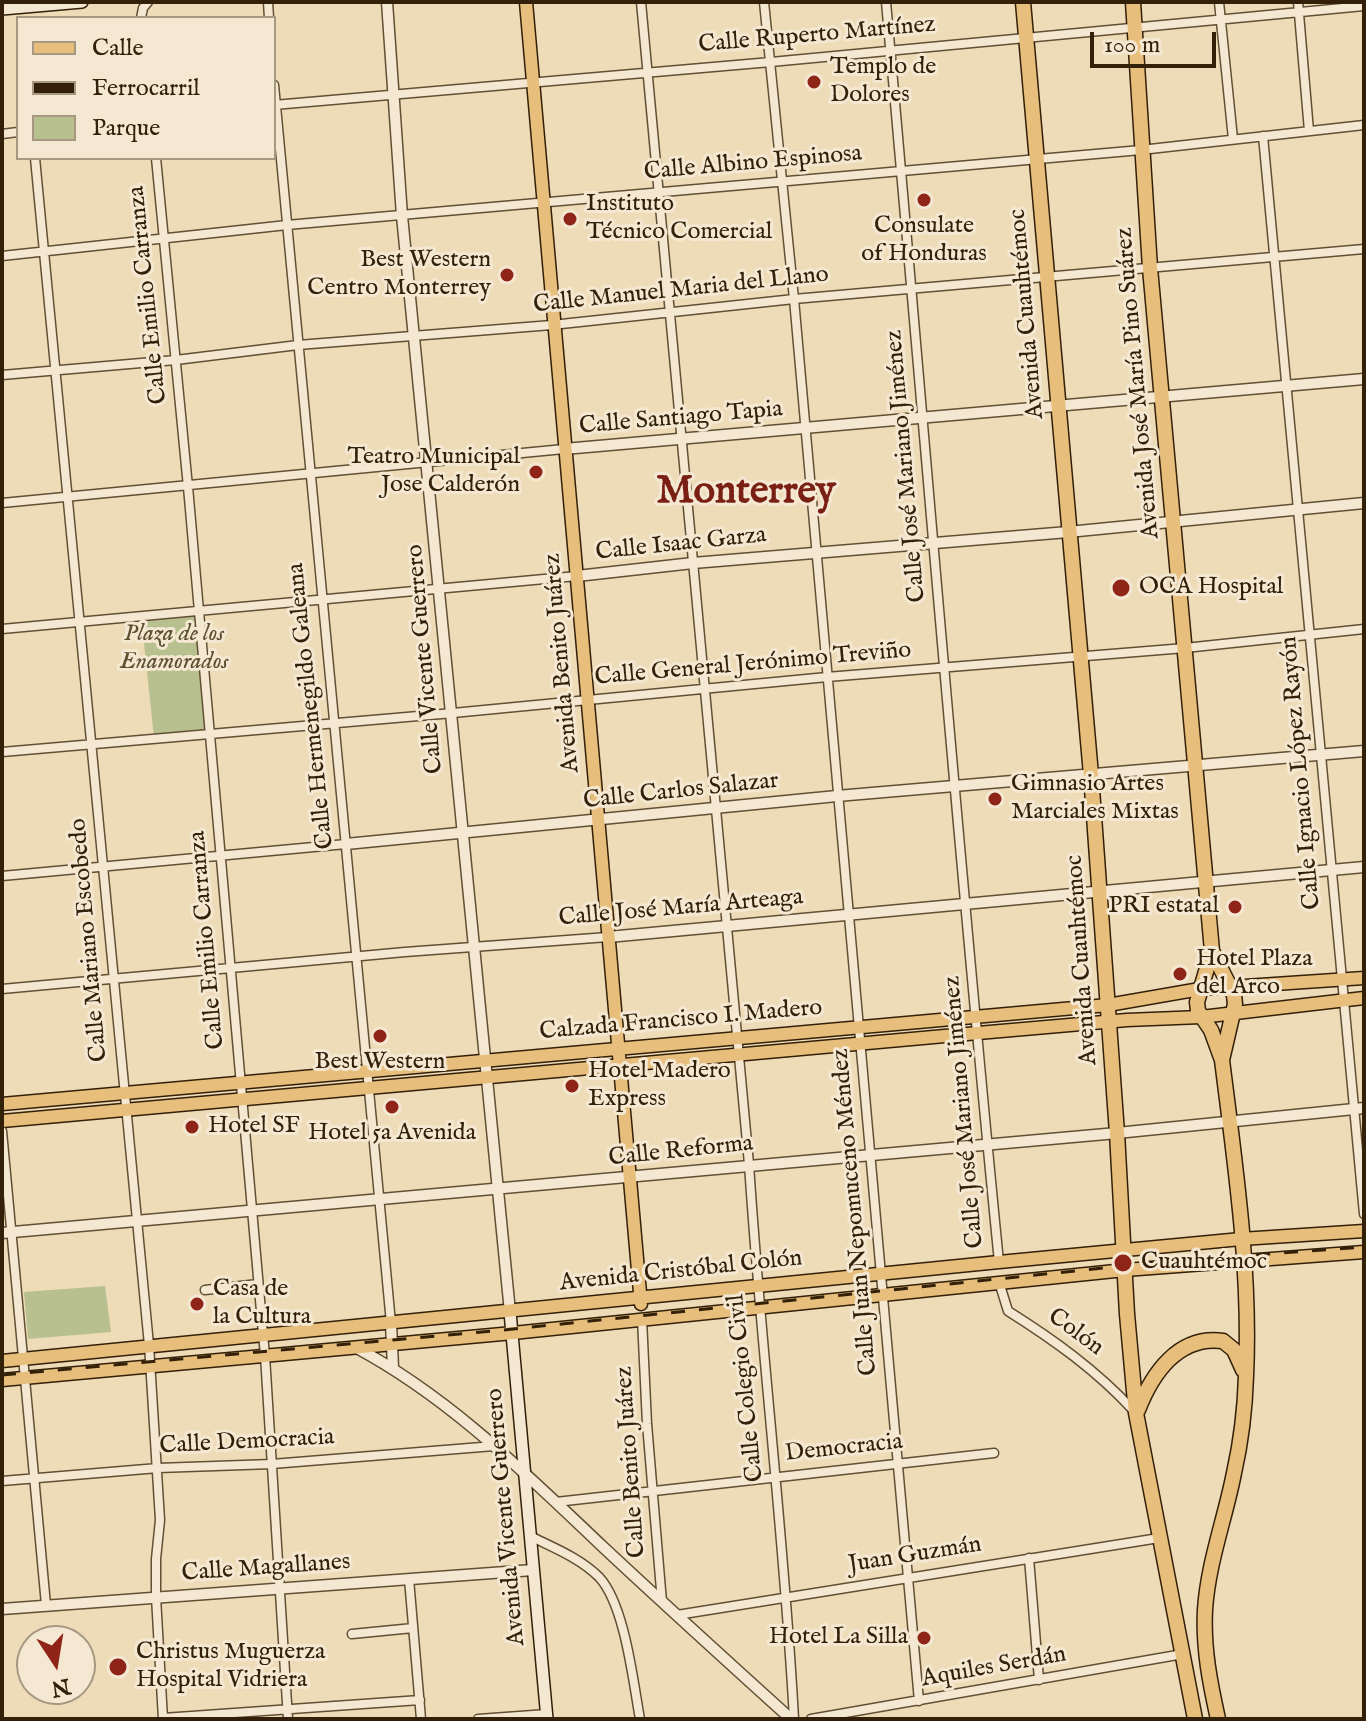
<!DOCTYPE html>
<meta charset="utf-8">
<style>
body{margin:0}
#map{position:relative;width:1366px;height:1721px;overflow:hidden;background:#eedcb9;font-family:"IM FELL English",serif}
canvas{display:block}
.frame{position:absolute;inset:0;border:4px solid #332008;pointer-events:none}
.legend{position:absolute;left:16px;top:16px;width:260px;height:144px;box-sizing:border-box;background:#f4e8d2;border:2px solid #a79881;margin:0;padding:10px 14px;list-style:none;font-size:24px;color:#332008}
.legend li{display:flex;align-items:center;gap:16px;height:40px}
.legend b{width:40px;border:2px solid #a79881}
.north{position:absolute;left:16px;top:1625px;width:80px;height:80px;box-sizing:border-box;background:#f4e8d2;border:2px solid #a79881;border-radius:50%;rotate:168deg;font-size:22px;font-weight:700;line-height:32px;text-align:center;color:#332008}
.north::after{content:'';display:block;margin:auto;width:28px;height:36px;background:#8f2418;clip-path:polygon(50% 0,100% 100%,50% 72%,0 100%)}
.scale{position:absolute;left:1090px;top:32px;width:126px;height:36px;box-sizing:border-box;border:4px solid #332008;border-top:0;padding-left:10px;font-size:24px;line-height:28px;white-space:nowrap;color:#332008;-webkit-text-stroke:6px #f4e8d2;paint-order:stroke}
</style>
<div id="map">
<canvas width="1366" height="1721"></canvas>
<div class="frame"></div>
<ul class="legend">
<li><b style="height:10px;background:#e7be7c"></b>Calle</li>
<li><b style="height:10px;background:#332008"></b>Ferrocarril</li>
<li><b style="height:22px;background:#b9c08f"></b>Parque</li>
</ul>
<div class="north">N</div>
<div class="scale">100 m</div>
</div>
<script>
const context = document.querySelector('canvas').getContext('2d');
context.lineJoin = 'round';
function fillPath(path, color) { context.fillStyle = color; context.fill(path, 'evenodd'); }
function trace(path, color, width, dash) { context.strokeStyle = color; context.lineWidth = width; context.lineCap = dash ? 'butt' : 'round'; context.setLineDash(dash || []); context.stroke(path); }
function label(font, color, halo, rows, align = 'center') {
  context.font = font + ' "IM FELL English",serif'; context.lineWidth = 6; context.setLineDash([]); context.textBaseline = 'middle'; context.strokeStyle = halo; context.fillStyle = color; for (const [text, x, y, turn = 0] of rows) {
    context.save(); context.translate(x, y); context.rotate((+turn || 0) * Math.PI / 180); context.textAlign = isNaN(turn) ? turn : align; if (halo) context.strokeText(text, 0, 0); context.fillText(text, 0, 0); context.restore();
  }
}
fillPath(new Path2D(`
 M199 611 210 734 154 738 141 615Z
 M105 1286 111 1332 28 1339 24 1292Z`), '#b9c08f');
const minor = new Path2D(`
 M268 2 269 18
 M641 2 749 1164C761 1350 784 1534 794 1719
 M764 2 794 299 919 1701
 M886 2C924 422 957 843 999 1262
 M1219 2 1233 139
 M1298 2 1309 131
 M141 18 143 8 148 2
 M274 85 391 1323
 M274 105 771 62 1364 6
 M2 134 18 132
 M1263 136 1364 1214
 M35 158 149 1345 160 1520 156 1559V1597L163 1719
 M156 158 188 487 265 1356 288 1719
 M2 256 287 225 1141 150 1364 125
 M2 375 176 360 298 345 552 325 794 299 1364 249
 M2 503C189 486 376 468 564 449
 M2 629 577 576
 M2 752 453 713 827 677 1185 648 1364 629
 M2 876 346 844
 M2 989 405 952 608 937
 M2 1131 46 1605
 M999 1282 1008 1311C1054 1340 1096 1370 1133 1410
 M205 1290 258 1284
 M642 1319 647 1424 662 1602
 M2 1481 158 1468 272 1464 494 1446
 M556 1502 994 1453
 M530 1536C554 1548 580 1558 599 1577 625 1605 633 1681 640 1719
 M1029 1558 1039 1680
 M409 1579 421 1719
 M677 1615 1159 1538
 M352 1634 413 1628
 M163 1718 420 1700
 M478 1719 547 1714
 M811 1719 1183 1654`);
const tertiary = new Path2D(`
 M387 2 402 216 510 1312
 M564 449 1364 379
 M577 576 693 563 1068 532 1364 503
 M346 844 837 796 1364 751
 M608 937 1364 867
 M2 1233 1117 1133 1364 1108
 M391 1323 393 1368
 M355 1347C449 1397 525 1473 602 1546 664 1604 728 1662 791 1719
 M2 1609 533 1570`);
const secondary = new Path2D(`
 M2 9 82 2
 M510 1312 547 1719`);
const primary = new Path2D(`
 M526 2 641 1304
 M2 1104 1108 1005 1200 989 1364 978
 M2 1121 978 1033 1127 1020 1201 1017 1364 998
 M2 1361 999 1262 1241 1239 1364 1231
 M2 1380 513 1333 1125 1270 1364 1252`);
const trunk = new Path2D(`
 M1023 2 1091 775 1117 1133 1127 1314 1136 1413 1195 1719
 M1133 2 1150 268 1212 951 1234 995 1235 1004 1222 1060
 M1212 951 1197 1002 1198 1011 1211 1030 1222 1060C1235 1164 1251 1271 1246 1376 1245 1409 1241 1442 1234 1473 1225 1519 1208 1563 1205 1610 1203 1648 1210 1683 1218 1719
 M1138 1410C1152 1374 1178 1335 1223 1341L1234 1350 1243 1370`);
trace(minor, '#624f34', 11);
trace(tertiary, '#624f34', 13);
trace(secondary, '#332008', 14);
trace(primary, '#332008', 15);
trace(trunk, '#332008', 17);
trace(minor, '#f4e8d2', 8);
trace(tertiary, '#f4e8d2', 10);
trace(secondary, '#f4e8d2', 11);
trace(primary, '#e7be7c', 12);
trace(trunk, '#e7be7c', 14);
trace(new Path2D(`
 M2 1375 503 1330 1181 1260 1364 1247`), '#332008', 3, [14, 14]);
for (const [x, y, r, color] of [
 [814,82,8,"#8f2418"],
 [924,200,8,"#8f2418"],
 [570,219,8,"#8f2418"],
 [507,275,8,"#8f2418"],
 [536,472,8,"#8f2418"],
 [1121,588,10,"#8f2418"],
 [995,799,8,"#8f2418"],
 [1235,907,8,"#8f2418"],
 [1180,974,8,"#8f2418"],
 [380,1036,8,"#8f2418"],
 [572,1086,8,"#8f2418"],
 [392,1107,8,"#8f2418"],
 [192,1127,8,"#8f2418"],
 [1123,1263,10,"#8f2418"],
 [197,1304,8,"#8f2418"],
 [924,1638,8,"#8f2418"],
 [118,1667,10,"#8f2418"]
]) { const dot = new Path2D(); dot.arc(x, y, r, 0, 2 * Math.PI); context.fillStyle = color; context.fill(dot); trace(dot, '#f4e8d2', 3); }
label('24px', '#332008', '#f4e8d2', [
 ["Calle Ruperto Martínez",817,36,-5],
 ["Calle Albino Espinosa",753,164,-5],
 ["Calle Manuel Maria del Llano",681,291,-6],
 ["Calle Emilio Carranza",149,295,-96],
 ["Avenida Cuauhtémoc",1028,314,-95],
 ["Avenida José María Pino Suárez",1139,383,-95],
 ["Calle Santiago Tapia",681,419,-5],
 ["Calle José Mariano Jiménez",907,466,-95],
 ["Calle Isaac Garza",681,545,-6],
 ["Calle Vicente Guerrero",426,659,-95],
 ["Avenida Benito Juárez",563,663,-95],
 ["Calle General Jerónimo Treviño",753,665,-5],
 ["Calle Hermenegildo Galeana",312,706,-96],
 ["Calle Ignacio López Rayón",1302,773,-95],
 ["Calle Carlos Salazar",681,792,-6],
 ["Calle José María Arteaga",681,909,-5],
 ["Calle Mariano Escobedo",90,940,-95],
 ["Calle Emilio Carranza",208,940,-95],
 ["Avenida Cuauhtémoc",1083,960,-94],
 ["Calzada Francisco I. Madero",681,1021,-5],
 ["Calle José Mariano Jiménez",965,1112,-95],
 ["Calle Reforma",681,1152,-6],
 ["Calle Juan Nepomuceno Méndez",856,1212,-95],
 ["Avenida Cristóbal Colón",681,1272,-6],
 ["Colón",1075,1333,36],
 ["Calle Colegio Civil",747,1388,-96],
 ["Calle Democracia",247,1443,-3],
 ["Democracia",844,1449,-6],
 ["Calle Benito Juárez",632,1462,-94],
 ["Avenida Vicente Guerrero",507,1517,-95],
 ["Juan Guzmán",915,1556,-9],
 ["Calle Magallanes",266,1569,-4],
 ["Aquiles Serdán",994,1668,-10]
]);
label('24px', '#332008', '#f4e8d2', [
 ["Templo de",830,68],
 ["Dolores",830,96],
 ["Instituto",586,205],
 ["Técnico Comercial",586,233],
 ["Consulate",924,227,"center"],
 ["of Honduras",924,255,"center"],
 ["Best Western",491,261,"right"],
 ["Centro Monterrey",491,289,"right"],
 ["Teatro Municipal",520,458,"right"],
 ["Jose Calderón",520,486,"right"],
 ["OCA Hospital",1139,588],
 ["Gimnasio Artes",1011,785],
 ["Marciales Mixtas",1011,813],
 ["PRI estatal",1219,907,"right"],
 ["Hotel Plaza",1196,960],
 ["del Arco",1196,988],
 ["Best Western",380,1063,"center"],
 ["Hotel Madero",588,1072],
 ["Express",588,1100],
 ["Hotel SF",208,1127],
 ["Hotel 5a Avenida",392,1134,"center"],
 ["Cuauhtémoc",1141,1263],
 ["Casa de",213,1290],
 ["la Cultura",213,1318],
 ["Hotel La Silla",908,1638,"right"],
 ["Christus Muguerza",136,1653],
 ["Hospital Vidriera",136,1681]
], 'left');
label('italic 24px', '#5b5030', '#f4e8d2', [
 ["Plaza de los",174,635],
 ["Enamorados",174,663]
]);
label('bold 40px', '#7a1f14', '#f4e8d2', [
 ["Monterrey",746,494]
]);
</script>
